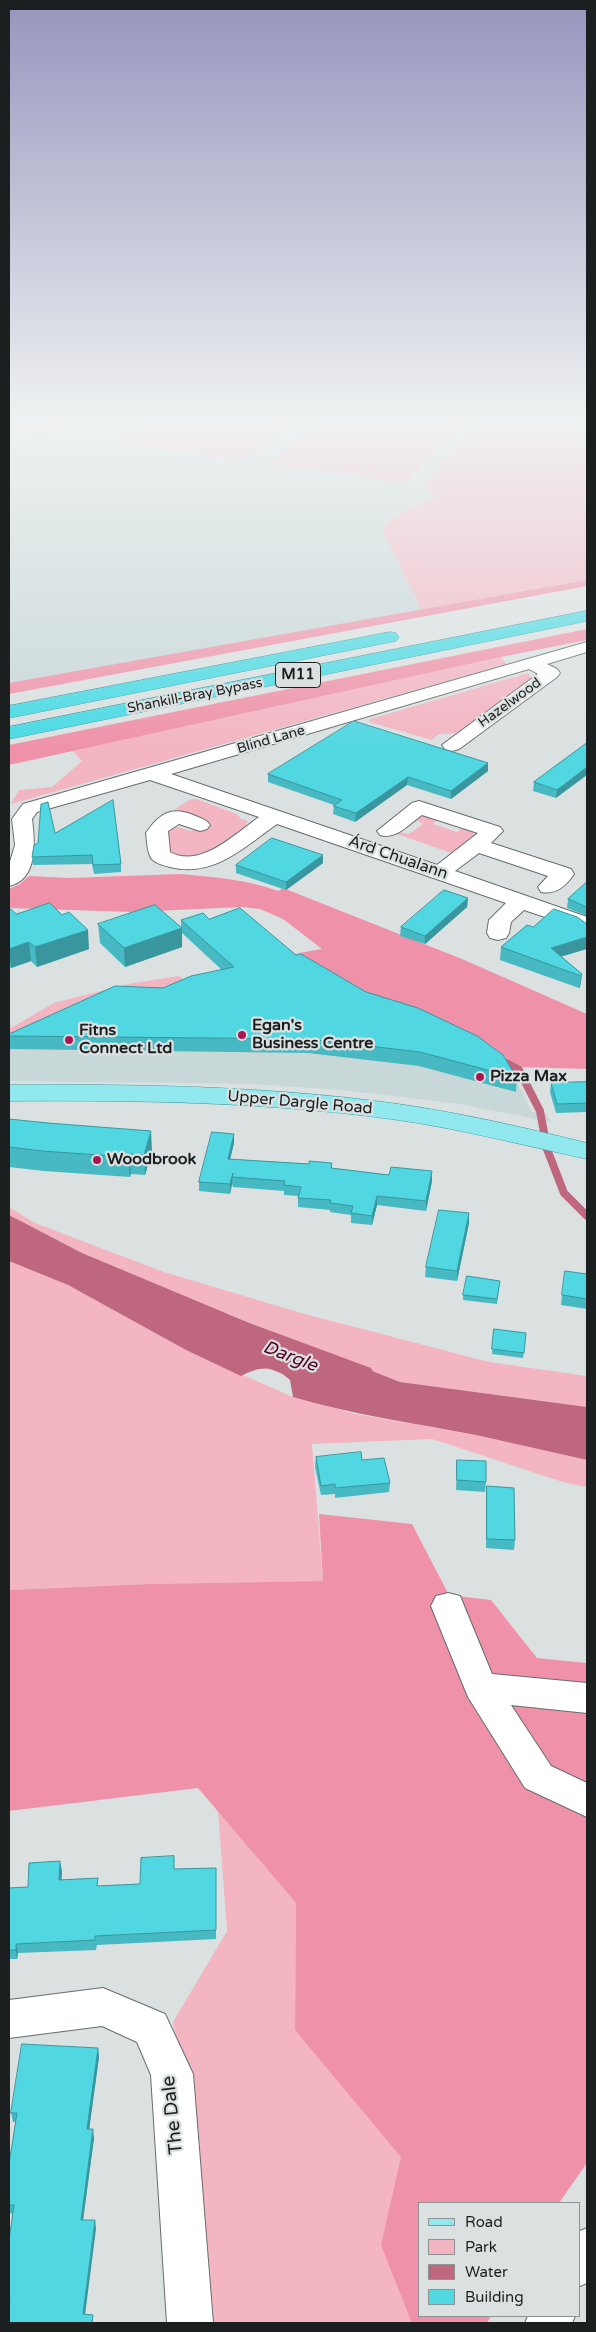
<!DOCTYPE html>
<meta charset="utf-8">
<style>
body{margin:0}
#map{position:relative;width:596px;height:2332px;overflow:hidden;background:#dbe1e1;font-family:"Varela Round",sans-serif}
canvas{display:block}
.frame{position:absolute;inset:0;border:10px solid #1c1f1f;pointer-events:none}
.legend{position:absolute;left:418px;top:2202px;width:162px;height:115px;box-sizing:border-box;background:#dbe1e1;border:1px solid #8f9393;margin:0;padding:6px 9px;list-style:none;font-size:15px;color:#1c1f1f}
.legend li{display:flex;align-items:center;gap:10px;height:25px}
.legend b{width:25px;border:1px solid #8f9393}
</style>
<div id="map">
<canvas width="596" height="2332"></canvas>
<div class="frame"></div>
<ul class="legend">
<li><b style="height:6px;background:#91e9ef"></b>Road</li>
<li><b style="height:14px;background:#f3b5c2"></b>Park</li>
<li><b style="height:14px;background:#bf677e"></b>Water</li>
<li><b style="height:14px;background:#51d7e1"></b>Building</li>
</ul>
</div>
<script>
const context = document.querySelector('canvas').getContext('2d');
context.lineJoin = 'round';
function fillPath(path, color) { context.fillStyle = color; context.fill(path, 'evenodd'); }
function trace(path, color, width, dash) { context.strokeStyle = color; context.lineWidth = width; context.lineCap = dash ? 'butt' : 'round'; context.setLineDash(dash || []); context.stroke(path); }
function label(font, color, halo, rows, align = 'center') {
  context.font = font + ' "Varela Round",sans-serif'; context.lineWidth = 4.5; context.setLineDash([]); context.textBaseline = 'middle'; context.strokeStyle = halo; context.fillStyle = color; for (const [text, x, y, turn = 0] of rows) {
    context.save(); context.translate(x, y); context.rotate((+turn || 0) * Math.PI / 180); context.textAlign = isNaN(turn) ? turn : align; if (halo) context.strokeText(text, 0, 0); context.fillText(text, 0, 0); context.restore();
  }
}
fillPath(new Path2D(`
 M9 422H479L425 485 436 495 390 519 382 530 422 611 9 683Z
 M117 999 509 1066 532 1112 545 1113 552 1122 459 1104 342 1090 253 1084 9 1081V1047Z`), '#c8d7d8');
fillPath(new Path2D(`
 M9 422H66L47 435 9 430Z
 M143 422H291L245 461 115 443Z
 M316 422H464L405 483 268 464Z
 M479 422H587V580L422 611 382 530 390 519 436 496 424 485Z
 M501 657 507 664 11 804 19 790 52 787 82 761 73 751Z
 M528 673 531 678 525 686 458 733 439 734 432 740 369 722 370 719Z
 M191 799H196L237 814 241 819 248 821 245 828 200 859 167 855 166 829 178 827 191 831 208 821 175 809Z
 M421 815 438 819 433 824 457 832 462 828 472 829 476 836 454 854 394 833 398 832 409 834 423 824 414 819Z
 M299 953 311 961 9 1038V1029L54 1003 128 984 179 976 184 980 201 974Z
 M9 1207 35 1223 164 1272 301 1313 489 1362 587 1376V1407L400 1382 159 1287 82 1253 9 1215Z
 M9 1261 68 1285 186 1350 293 1397 356 1414 476 1435 587 1460V1487L566 1483 432 1439 312 1444 323 1581 149 1584 9 1590Z
 M218 1811 296 1903 295 2030 493 2203H420V2316H491L487 2323H201C198 2223 193 2121 173 2022L227 1931Z`), '#f3b5c2');
fillPath(new Path2D(`
 M587 580V586L9 694V683Z
 M587 629V640L501 657 9 765V745Z
 M179 874C213 877 246 879 278 891L283 888 462 959 587 1014V1069L518 1067 490 1045 472 1035 376 999 299 953 322 949 283 919 260 909 242 907 133 912 9 908V889L20 884 29 876 70 878Z
 M319 1514 412 1524 449 1595 491 1600 537 1658 587 1663V2163L559 2203H420V2316H491L487 2323H412L381 2245 401 2157 295 2030 296 1903 198 1788 9 1811V1590L149 1584 323 1581Z`), '#ef92a9');
fillPath(new Path2D(`
 M9 1215 82 1253 266 1330V1338L269 1345 286 1357 308 1359 327 1353 400 1382 587 1407V1460C550 1452 513 1443 476 1435 414 1423 353 1415 293 1397L290 1380C273 1365 261 1366 241 1376L186 1350 68 1285 9 1261Z`), '#bf677e');
trace(new Path2D(`
 M499 1059 519 1070 540 1111 547 1149 564 1193 587 1216`), '#bf677e', 8);
fillPath(new Path2D(`
 M217 1311 371 1368 378 1381 371 1394 352 1400 199 1342 191 1329 199 1316Z`), '#bf677e');
const minor = new Path2D(`
 M587 642V652L547 664 557 669 560 673 557 677 459 749 452 751 445 749 442 745 538 674 529 669 171 774 437 865 478 833 422 815C409 824 396 840 380 835L377 831 412 803 419 801 500 827 503 831 491 843 571 869 574 874C566 886 556 895 541 892L538 887 548 876 479 853 455 871 587 917V931L524 910 511 922 509 933 506 938 498 940 490 938 487 933 489 920 506 903 277 824C244 847 214 878 170 867 163 865 153 863 150 856 147 849 147 840 146 833 159 814 171 806 193 815 200 818 206 819 210 825L207 829 200 831 179 824 168 831 170 852C200 869 235 834 259 817L150 780 37 812 32 819C35 842 38 880 9 886V865L15 845 12 819 23 804Z
 M448 1593 460 1596 492 1674 587 1683V1713L511 1705 551 1766 587 1783V1817L525 1788 468 1697 431 1606 436 1596Z
 M103 1988 165 2014 193 2074 213 2323H167L151 2075 137 2042 102 2026 9 2038V2000Z
 M587 2228V2283L580 2286V2231Z
 M528 2316H575L572 2323H525Z`);
const major = new Path2D(`
 M9 1085C137 1084 264 1086 391 1103 457 1112 522 1127 587 1143V1159C522 1145 457 1128 391 1119 264 1102 137 1100 9 1101Z`);
const highway = new Path2D(`
 M587 611V621L9 739V727Z
 M390 632 396 633 399 637 396 641 9 718V706Z`);
trace(minor, '#676c6d', 2);
trace(major, '#39999f', 1);
trace(highway, '#39999f', 1);
fillPath(minor, '#fff');
fillPath(major, '#91e9ef');
fillPath(highway, '#48dae4');
fillPath(new Path2D(`
 M587 743 556 798 533 791 534 782Z
 M488 763V771L451 799 407 785 355 822 333 814 334 805 268 782V774Z
 M55 833 121 864V872L94 874 92 864 33 865 32 857Z
 M323 855V863L286 890 236 873V865Z
 M587 882V916L567 908 568 899Z
 M468 898 467 907 425 944 400 936 401 927Z
 M9 910 89 949 37 967 31 961 11 968 9 966Z
 M209 919 296 955 366 992 517 1078 516 1092 419 1066 308 1053 9 1049V1034L222 970 182 933V947L125 967 100 943 98 924 181 928V920Z
 M501 947 562 957 582 974 580 987 579 988 500 960Z
 M587 1082V1112L556 1113 550 1092 551 1083Z
 M9 1119 152 1151 145 1175 131 1174 130 1177 44 1171 9 1167Z
 M234 1134V1143L230 1159 309 1164 332 1163V1168L432 1181 426 1211 377 1205 372 1225 351 1223V1215L330 1212V1210L298 1207V1196L284 1195V1191L233 1187 232 1184 230 1194 199 1191V1182Z
 M469 1223 457 1281 425 1277 426 1267Z
 M587 1274V1309L561 1305 562 1295Z
 M500 1281 497 1304 463 1300V1295Z
 M494 1329 526 1333 523 1358 492 1354Z
 M316 1457 362 1460 390 1483 389 1492 335 1498V1494L321 1495 315 1467Z
 M457 1460 486 1482 485 1492 456 1490Z
 M487 1486 515 1540 514 1550 486 1548V1496Z
 M175 1869 216 1878V1939L97 1945 96 1950 18 1953 17 1959H9V1888L28 1887 62 1871 61 1880 98 1886 140 1884Z
 M98 2048 99 2057 89 2129 94 2138 83 2220 96 2229 9 2323V2240L13 2214 9 2213V2164L16 2122H13L11 2113Z`), '#46b9c2');
fillPath(new Path2D(`
 M488 763V771L451 799V791Z
 M587 767V775L556 798 557 790Z
 M408 777 407 785 355 822 356 813Z
 M323 855V863L286 890V882Z
 M468 898 467 907 425 944V936Z
 M182 928V947L125 967 124 948Z
 M88 930 89 949 37 967 35 947Z
 M587 937V949L550 960 551 948Z
 M29 942 31 961 11 968 9 949Z
 M582 974 580 987 579 988 581 976Z
 M151 1131 152 1151 145 1175 144 1155Z
 M234 1134V1143L228 1168V1159Z
 M129 1154 131 1174 130 1177 128 1157Z
 M432 1171V1181L426 1211V1201Z
 M233 1173 232 1184 230 1194V1184Z
 M377 1196V1205L372 1225V1216Z
 M469 1213V1223L457 1281V1271Z
 M60 1861 62 1871 61 1889 59 1880Z
 M16 1944 18 1953 17 1959 16 1950Z
 M98 2048 99 2057 88 2138 87 2129Z
 M93 2129 94 2138 82 2228 81 2220Z
 M95 2220 96 2229 84 2323 83 2314Z`), '#39969e');
const building = new Path2D(`
 M354 721 488 763 451 791 408 777 356 813 333 806 342 800 268 774Z
 M587 743V767L557 790 534 782Z
 M113 800 121 864 93 865 92 855 32 857 34 845 38 843 41 804 48 802 55 833Z
 M272 838 323 855 286 882 236 865Z
 M587 882V907L568 899Z
 M444 890 468 898 425 936 401 927Z
 M50 903 62 915 69 912 88 930 35 947 29 942 9 949V910L11 909 16 914Z
 M155 905 182 928 124 948 98 924Z
 M240 908 296 955 301 954 366 992 418 1008 477 1036 503 1055 517 1078 420 1052 308 1039 9 1036V1034L115 986 163 988 191 976 234 967 181 920 203 913 209 919Z
 M554 909 577 917 587 924V937L551 948 582 974 581 976 501 947 527 925 533 927Z
 M587 1082V1103L557 1104 551 1083Z
 M9 1119 48 1123 151 1131 144 1155 129 1154 128 1157 42 1151 9 1147Z
 M212 1132 234 1134 228 1159 309 1164V1161L332 1163 331 1168 389 1175 391 1167 432 1171 426 1201 377 1196 372 1216 351 1213 353 1206 330 1203 331 1200 298 1198 301 1187 284 1185 285 1181 232 1177 233 1173 230 1184 199 1182Z
 M439 1210 469 1213 457 1271 426 1267Z
 M565 1271 587 1274V1299L562 1295Z
 M467 1276 500 1281 497 1299 463 1295Z
 M494 1329 526 1333 524 1353 492 1349Z
 M361 1452 362 1460 384 1458 390 1483 335 1488V1484L321 1486 316 1457Z
 M457 1460 486 1461V1482L457 1480Z
 M487 1486 514 1488 515 1540 487 1539Z
 M174 1856V1869L216 1868V1930L95 1936V1940L16 1944V1950H9V1888L28 1887 29 1863 60 1861 59 1880 98 1878 97 1886 140 1884 141 1858Z
 M22 2044 98 2048 87 2129H93L81 2220H95L83 2314 93 2315 92 2323H9V2308L10 2302H9V2240L14 2205H9V2164L17 2113H11Z`);
fillPath(building, '#51d7e1');
trace(building, '#39969e', 1);
const sky = context.createLinearGradient(0, 0, 0, 749);
sky.addColorStop(0, '#9795be');
sky.addColorStop(0.56, '#eff2f2');
sky.addColorStop(1, '#eff2f200');
context.fillStyle = sky;
context.fillRect(0, 0, 596, 749);
for (const [x, y, r, color] of [
 [242,1035,5,"#a81651"],
 [69,1040,5,"#a81651"],
 [480,1077,5,"#a81651"],
 [97,1160,5,"#a81651"]
]) { const dot = new Path2D(); dot.arc(x, y, r, 0, 2 * Math.PI); context.fillStyle = color; context.fill(dot); trace(dot, '#dbe1e1', 2); }
label('14px', '#1c1f1f', '#dbe1e1', [
 ["Shankill-Bray Bypass",195,696,-11],
 ["Hazelwood",510,703,-36],
 ["Blind Lane",271,740,-16]
]);
for (const [x, y, w] of [
 [298,675,45]
]) { const box = new Path2D(); box.roundRect(x - w / 2, y - 12.5, w, 25, 4); context.fillStyle = '#dbe1e1'; context.fill(box); trace(box, '#1c1f1f', 1); }
label('bold 15px', '#1c1f1f', null, [
 ["M11",298,675]
]);
label('16px', '#1c1f1f', '#dbe1e1', [
 ["Árd Chualann",398,858,19],
 ["Upper Dargle Road",300,1103,5]
]);
label('bold 16px', '#1c1f1f', '#dbe1e1', [
 ["Egan's",252,1026],
 ["Business Centre",252,1044],
 ["Fitns",79,1031],
 ["Connect Ltd",79,1049],
 ["Pizza Max",490,1077],
 ["Woodbrook",107,1160]
], 'left');
label('italic 18px', '#540024', '#dbe1e1', [
 ["Dargle",290,1357,21]
]);
label('19px', '#1c1f1f', '#dbe1e1', [
 ["The Dale",173,2115,-96]
]);
</script>
